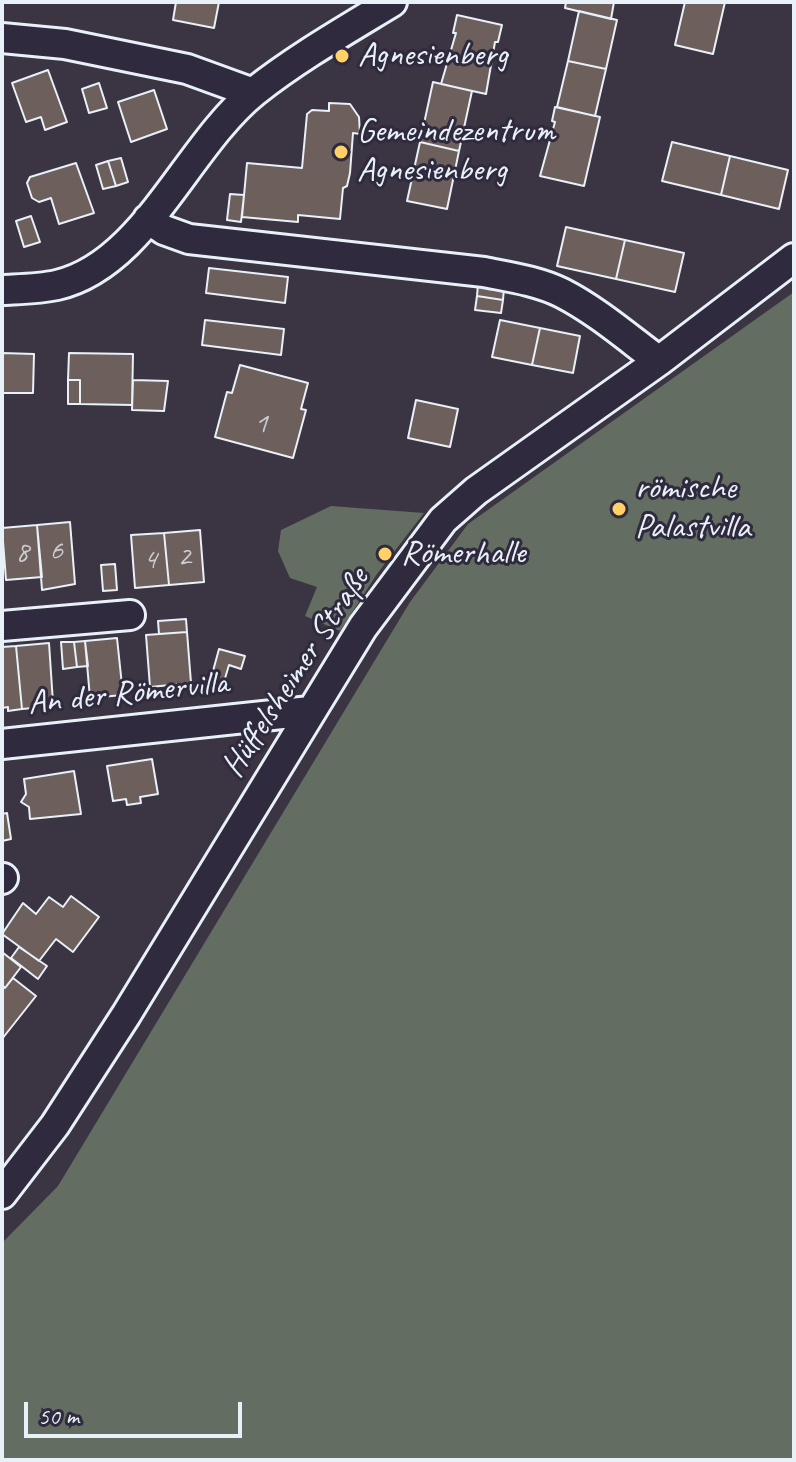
<!DOCTYPE html>
<meta charset="utf-8">
<style>
body{margin:0}
#map{position:relative;width:796px;height:1462px;overflow:hidden;background:#3b3543;font-family:Caveat,sans-serif}
canvas{display:block}
.frame{position:absolute;inset:0;border:4px solid #e8f1f8;pointer-events:none}
.scale{position:absolute;left:24px;top:1402px;width:218px;height:36px;box-sizing:border-box;border:4px solid #e8f1f8;border-top:0;padding-left:10px;font-size:24px;line-height:28px;white-space:nowrap;color:#e8f1f8;-webkit-text-stroke:6px #2f2a3d;paint-order:stroke}
</style>
<div id="map">
<canvas width="796" height="1462"></canvas>
<div class="frame"></div>
<div class="scale">50 m</div>
</div>
<script>
const context = document.querySelector('canvas').getContext('2d');
context.lineJoin = 'round';
function fillPath(path, color) { context.fillStyle = color; context.fill(path, 'evenodd'); }
function trace(path, color, width, dash) { context.strokeStyle = color; context.lineWidth = width; context.lineCap = dash ? 'butt' : 'round'; context.setLineDash(dash || []); context.stroke(path); }
function label(font, color, halo, rows, align = 'center') {
  context.font = font + ' Caveat,sans-serif'; context.lineWidth = 6; context.setLineDash([]); context.textBaseline = 'middle'; context.strokeStyle = halo; context.fillStyle = color; for (const [text, x, y, turn = 0] of rows) {
    context.save(); context.translate(x, y); context.rotate((+turn || 0) * Math.PI / 180); context.textAlign = isNaN(turn) ? turn : align; if (halo) context.strokeText(text, 0, 0); context.fillText(text, 0, 0); context.restore();
  }
}
fillPath(new Path2D(`
 M794 292V1460H2V1243L58 1186 410 602 468 524Z
 M331 506 424 513 377 574 340 631 305 616 317 587 290 578 278 551 281 530Z`), '#636d61');
const building = new Path2D(`
 M176 2H219L214 28 173 20Z
 M566 2H614L611 19 565 8Z
 M685 2H725L713 54 675 45Z
 M579 11 617 20 606 69 568 61Z
 M457 15 502 25 498 42H495L486 94 441 84 456 33H453Z
 M568 61 606 69 595 116 557 107Z
 M48 70 67 122 45 130 41 117 26 122 12 83Z
 M433 82 472 91 459 151 420 142Z
 M99 83 107 108 89 113 82 89Z
 M154 90 167 129 131 142 118 102Z
 M329 103 350 104 359 117 360 134 353 133 350 173 347 186 343 188 340 219 298 215V222L242 217 247 163 302 168 307 114 312 110 329 111Z
 M555 107 600 117 584 186 540 176 555 122 552 121Z
 M420 142 459 151 447 209 407 201Z
 M672 142 730 156 721 195 662 181Z
 M730 156 788 170 779 209 721 195Z
 M121 158 128 182 116 186 108 161Z
 M108 161 116 186 103 189 96 165Z
 M76 163 94 213 59 224 51 198 39 202 32 198 27 183 30 177Z
 M230 194 244 195 241 222 227 220Z
 M31 216 40 242 24 247 16 221Z
 M566 227 625 240 616 279 557 266Z
 M625 240 684 253 675 292 616 279Z
 M209 268 288 277 285 303 206 293Z
 M478 284 504 288 503 300 477 296Z
 M477 296 503 300 501 313 475 310Z
 M205 320 284 329 281 355 202 345Z
 M500 320 540 328 532 365 492 357Z
 M540 328 580 336 573 373 532 365Z
 M2 353 34 354 33 393H2Z
 M69 353 133 354 132 405 80 404V380H68Z
 M240 365 308 383 301 409 306 410 293 458 215 437 227 392 232 393Z
 M68 380H80V404H68Z
 M133 380 168 381 164 411 132 410Z
 M416 400 458 409 450 447 408 438Z
 M70 522 75 584 42 590 37 525Z
 M37 525 42 577 6 580 2 528Z
 M200 530 204 582 169 585 164 533Z
 M164 533 169 585 135 588 131 535Z
 M115 564 117 590 103 591 101 565Z
 M186 619 187 632 159 634 158 621Z
 M187 632 191 683 150 687 146 635Z
 M117 638 123 695 90 698 85 641Z
 M85 641 88 666 77 667 74 642Z
 M61 642H74L77 667 63 669Z
 M49 643 53 703 33 705V708L22 709 16 646Z
 M16 646 22 709 8 711V707L2 708V647Z
 M219 649 245 656 241 669 229 665 223 685 210 682Z
 M152 759 158 794 140 797 141 803 127 805 126 799 113 801 107 766Z
 M74 771 81 814 30 819 29 807 21 802 26 794 24 779Z
 M7 813 11 839 2 841V814Z
 M71 896 99 917 73 952 56 939 39 961 2 934 23 903 36 914 49 897 63 907Z
 M19 947 47 966 38 979 11 958Z
 M2 952 21 967 5 988 2 985Z
 M13 978 36 996 2 1039V985L5 988Z`);
fillPath(building, '#6d5f5b');
trace(building, '#e8f1f8', 2);
const street = new Path2D(`
 M2 38 65 44 187 69 253 93
 M148 219 164 230 189 239 484 272C509 277 538 281 562 293 597 311 628 338 659 361
 M2 290C20 289 39 289 57 285 144 265 187 146 254 92 297 58 346 30 392 2
 M2 626 130 615
 M2 744 310 711
 M2 879 3 878
 M2 1194 55 1125 126 1015 363 627 443 520 476 491 659 361 794 258`);
trace(street, '#e8f1f8', 34);
trace(street, '#2f2a3d', 28);
for (const [x, y, r, color] of [
 [342,56,8,"#ffd166"],
 [341,152,8,"#ffd166"],
 [619,509,8,"#ffd166"],
 [385,554,8,"#ffd166"]
]) { const dot = new Path2D(); dot.arc(x, y, r, 0, 2 * Math.PI); context.fillStyle = color; context.fill(dot); trace(dot, '#2f2a3d', 3); }
label('30px', '#c9ccd1', null, [
 ["1",261,424],
 ["6",56,551],
 ["8",22,553],
 ["2",184,557],
 ["4",150,560]
]);
label('34px', '#e8f1f8', '#2f2a3d', [
 ["Agnesienberg",358,56],
 ["Gemeindezentrum",357,132],
 ["Agnesienberg",357,171],
 ["römische",635,489],
 ["Palastvilla",635,528],
 ["Römerhalle",401,554]
], 'left');
label('34px', '#e8f1f8', '#2f2a3d', [
 ["Hüffelsheimer Straße",296,673,-57],
 ["An der Römervilla",128,694,-6]
]);
</script>
